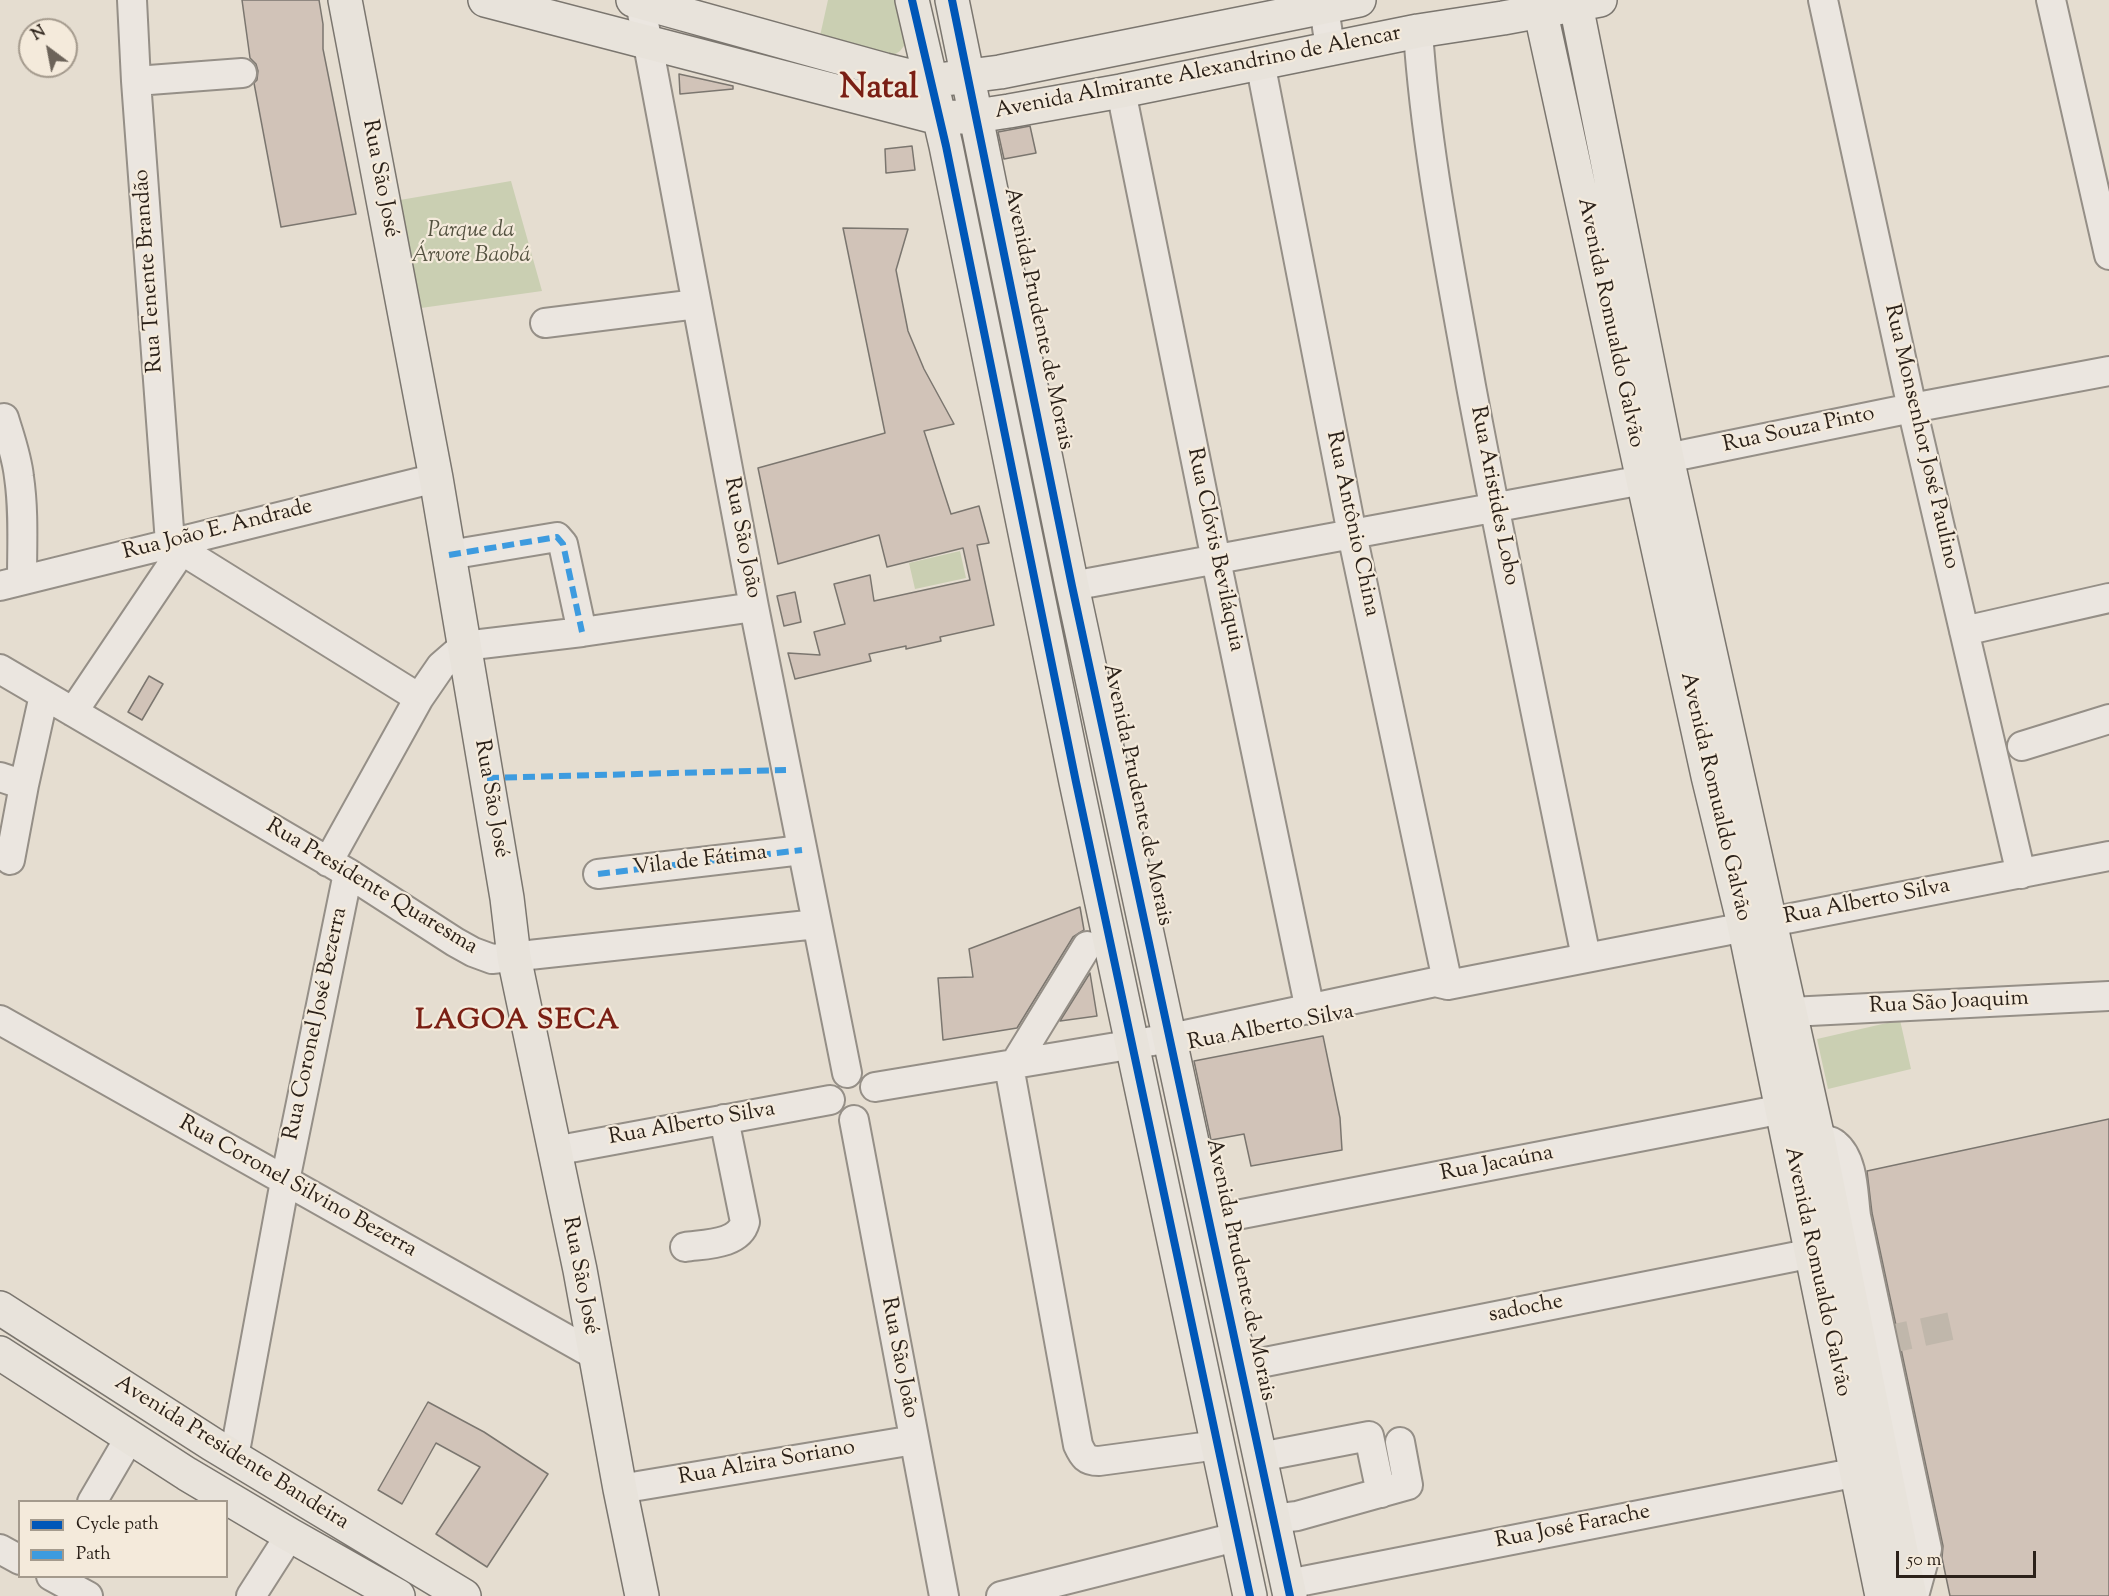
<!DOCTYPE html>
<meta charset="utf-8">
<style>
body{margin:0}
#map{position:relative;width:2109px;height:1596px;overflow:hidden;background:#e5ddd0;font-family:"Sorts Mill Goudy",serif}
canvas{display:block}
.legend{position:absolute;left:18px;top:1500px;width:210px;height:78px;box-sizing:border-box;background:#f4eadb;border:2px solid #a49a8d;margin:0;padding:8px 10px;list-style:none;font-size:18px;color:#2b2119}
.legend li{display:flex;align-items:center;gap:12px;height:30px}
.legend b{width:30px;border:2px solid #a49a8d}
.north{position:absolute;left:18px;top:18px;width:60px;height:60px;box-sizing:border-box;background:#f4eadb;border:2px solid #a49a8d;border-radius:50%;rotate:328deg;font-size:16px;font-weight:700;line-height:24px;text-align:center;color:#2b2119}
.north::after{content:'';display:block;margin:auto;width:21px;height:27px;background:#6c6359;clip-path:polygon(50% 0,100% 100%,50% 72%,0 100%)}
.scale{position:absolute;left:1896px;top:1551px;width:140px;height:27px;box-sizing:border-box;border:3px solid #2b2119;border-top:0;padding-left:8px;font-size:18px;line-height:21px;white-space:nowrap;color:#2b2119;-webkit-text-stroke:4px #f4eadb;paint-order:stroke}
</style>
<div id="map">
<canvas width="2109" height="1596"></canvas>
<ul class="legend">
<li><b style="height:8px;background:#0057b8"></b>Cycle path</li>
<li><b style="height:8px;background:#3d9bdf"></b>Path</li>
</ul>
<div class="north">N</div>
<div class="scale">50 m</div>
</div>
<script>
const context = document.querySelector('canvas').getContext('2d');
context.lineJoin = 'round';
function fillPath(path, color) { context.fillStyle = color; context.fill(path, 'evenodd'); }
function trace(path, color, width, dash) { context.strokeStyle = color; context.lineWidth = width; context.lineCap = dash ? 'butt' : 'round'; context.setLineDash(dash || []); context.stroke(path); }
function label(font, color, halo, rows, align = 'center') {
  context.font = font + ' "Sorts Mill Goudy",serif'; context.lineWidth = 4.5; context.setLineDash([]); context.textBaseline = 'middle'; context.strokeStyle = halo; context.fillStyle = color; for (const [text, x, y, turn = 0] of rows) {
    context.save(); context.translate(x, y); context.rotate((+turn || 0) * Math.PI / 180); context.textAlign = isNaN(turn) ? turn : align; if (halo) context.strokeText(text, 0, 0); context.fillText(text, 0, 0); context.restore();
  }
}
fillPath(new Path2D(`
 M828 0H902L907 42 900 51 894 55 820 36Z
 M511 181 542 291 421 308 400 200Z
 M960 551 966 578 915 589 909 563Z
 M1900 1020 1911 1069 1828 1089 1817 1039Z`), '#cacfb2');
const building = new Path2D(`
 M242 0H319L323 24V49L356 214 281 227 254 83 257 80 258 71 256 64 250 58Z
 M679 74 733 86V89L680 94Z
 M1030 126 1036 153 1004 159 998 132Z
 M912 146 915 170 886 173 885 149Z
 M843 228 908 229 896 270 908 331 924 369 954 424 924 431 951 514 979 506 989 543 977 545 994 625 940 637 941 641 906 649V646L869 654 871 661 795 679 788 653 820 655 814 632 845 624 834 584 870 575 874 601 970 580 963 548 887 567 879 535 778 564 758 468 885 433Z
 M795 592 801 622 784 626 777 596Z
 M149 676 163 684 142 720 128 712Z
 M1080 907 1084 930 1073 937 1017 1028 943 1040 938 978 973 977 969 949Z
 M1090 973 1097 1016 1060 1021Z
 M1323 1036 1340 1118 1342 1150 1251 1166 1244 1134 1211 1140 1194 1061Z
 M2109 1119V1596H1950L1942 1558 1943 1546 1872 1213 1867 1171Z
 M428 1402 484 1432 548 1474 487 1567 436 1534 480 1467 436 1443 402 1504 378 1490Z`);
fillPath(building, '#d1c3b8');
trace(building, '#7b766f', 1.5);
trace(new Path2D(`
 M1882 1341 1951 1326`), '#c0b7ab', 28, [28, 14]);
const minor = new Path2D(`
 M132 0 136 81 170 543 419 698
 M1323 0 1330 48
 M1823 0 1912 408 2021 874
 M2051 0 2109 255
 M640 2 754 607 847 1073
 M1418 31C1426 151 1450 268 1471 386 1507 577 1547 767 1586 957
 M1260 62 1352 534 1448 985
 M136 81 242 73
 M1121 91 1216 560 1310 1010
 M545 323 697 304
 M4 418C10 438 17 457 19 477 24 511 22 545 22 580
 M1667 458 1912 408 2109 371
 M449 555 557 537 563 544 582 632
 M0 586 436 478
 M1072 586 1643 480
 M1964 631 2109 598
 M0 669 348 873 455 942 473 952 492 959 817 924
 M73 712 182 550
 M2022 746 2109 719
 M0 777 24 785 10 860
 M24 785 44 695
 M328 862 419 698 441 666 464 646 582 632 754 607
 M598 874 802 850
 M1790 1012 2109 996
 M0 1020 595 1355
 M1014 1065 1087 946
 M1009 1066 1078 1445C1083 1456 1086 1461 1099 1461L1218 1445
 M875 1087 1171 1038 1435 982 1448 985 2109 856
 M854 1120 944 1596
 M1818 1138C1823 1139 1831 1140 1835 1144 1854 1159 1853 1194 1856 1216L1927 1549 1914 1596
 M554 1151 830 1100
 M1211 1220 1783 1109
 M685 1247C705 1244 739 1245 745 1222L724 1119
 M1240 1367 1813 1253
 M234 1457 285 1181 348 873
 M1260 1457 1369 1436 1381 1493
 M620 1489 914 1440
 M92 1502 130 1437
 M1273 1519 1297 1516 1408 1485 1400 1442
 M0 1549 20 1560
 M51 1576 88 1596
 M1288 1584 1858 1472
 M251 1596 290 1535
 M1001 1596 1236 1537`);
const major = new Path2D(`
 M345 0 436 478 507 898 514 957 580 1270 620 1489 642 1596
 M485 0 939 118 976 116 1009 111 1121 91 1418 31 1503 18 1600 0
 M633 0 885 70 930 81 1000 72 1359 0
 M912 0 946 146 1076 782 1250 1596
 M952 0 1072 586 1290 1596
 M1538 0 1643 480 1708 776 1743 920 1882 1596
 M1575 0 1667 458 1818 1138 1910 1596
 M0 1308 212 1444 464 1596
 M0 1353 187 1474 290 1535 398 1596`);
trace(minor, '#958f87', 32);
trace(major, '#7b766f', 36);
trace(minor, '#ebe6e0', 28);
trace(major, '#e8e3db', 33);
trace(new Path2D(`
 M449 555 557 537 563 544 582 632
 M487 778 786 770
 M598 874 802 850`), '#3d9bdf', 6, [12, 6]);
trace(new Path2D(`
 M912 0 946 146 1076 782 1250 1596
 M952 0 1072 586 1290 1596`), '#0057b8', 8);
label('22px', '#2b2119', '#f4eadb', [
 ["Avenida Almirante Alexandrino de Alencar",1198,74,-11],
 ["Rua São José",379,179,79],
 ["Rua Tenente Brandão",150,271,-94],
 ["Avenida Prudente de Morais",1037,319,78],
 ["Avenida Romualdo Galvão",1609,323,78],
 ["Rua Souza Pinto",1799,431,-12],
 ["Rua Monsenhor José Paulino",1920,437,77],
 ["Rua Aristides Lobo",1493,496,79],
 ["Rua Antônio China",1351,524,78],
 ["Rua João E. Andrade",218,531,-14],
 ["Rua São João",741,538,79],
 ["Rua Clóvis Beviláquia",1214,550,78],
 ["Avenida Prudente de Morais",1136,795,78],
 ["Avenida Romualdo Galvão",1714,797,77],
 ["Rua São José",490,799,80],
 ["Vila de Fátima",700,862,-7],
 ["Rua Presidente Quaresma",371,888,31],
 ["Rua Alberto Silva",1867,903,-11],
 ["Rua São Joaquim",1949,1004,-3],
 ["Rua Coronel José Bezerra",317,1024,-78],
 ["Rua Alberto Silva",1271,1029,-11],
 ["Rua Alberto Silva",692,1125,-10],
 ["Rua Jacaúna",1497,1165,-11],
 ["Rua Coronel Silvino Bezerra",297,1188,29],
 ["Avenida Prudente de Morais",1239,1270,78],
 ["Avenida Romualdo Galvão",1816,1272,78],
 ["Rua São José",579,1276,79],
 ["sadoche",1526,1310,-11],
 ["Rua São João",898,1358,79],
 ["Avenida Presidente Bandeira",231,1454,32],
 ["Rua Alzira Soriano",767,1464,-10],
 ["Rua José Farache",1573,1528,-11]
]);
label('italic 22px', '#545240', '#f4eadb', [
 ["Parque da",471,232],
 ["Árvore Baobá",471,257]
]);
context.letterSpacing = '1.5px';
label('bold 28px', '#7a1f14', '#f4eadb', [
 ["LAGOA SECA",518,1023]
]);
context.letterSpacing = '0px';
label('bold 34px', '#7a1f14', '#f4eadb', [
 ["Natal",879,91]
]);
</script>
